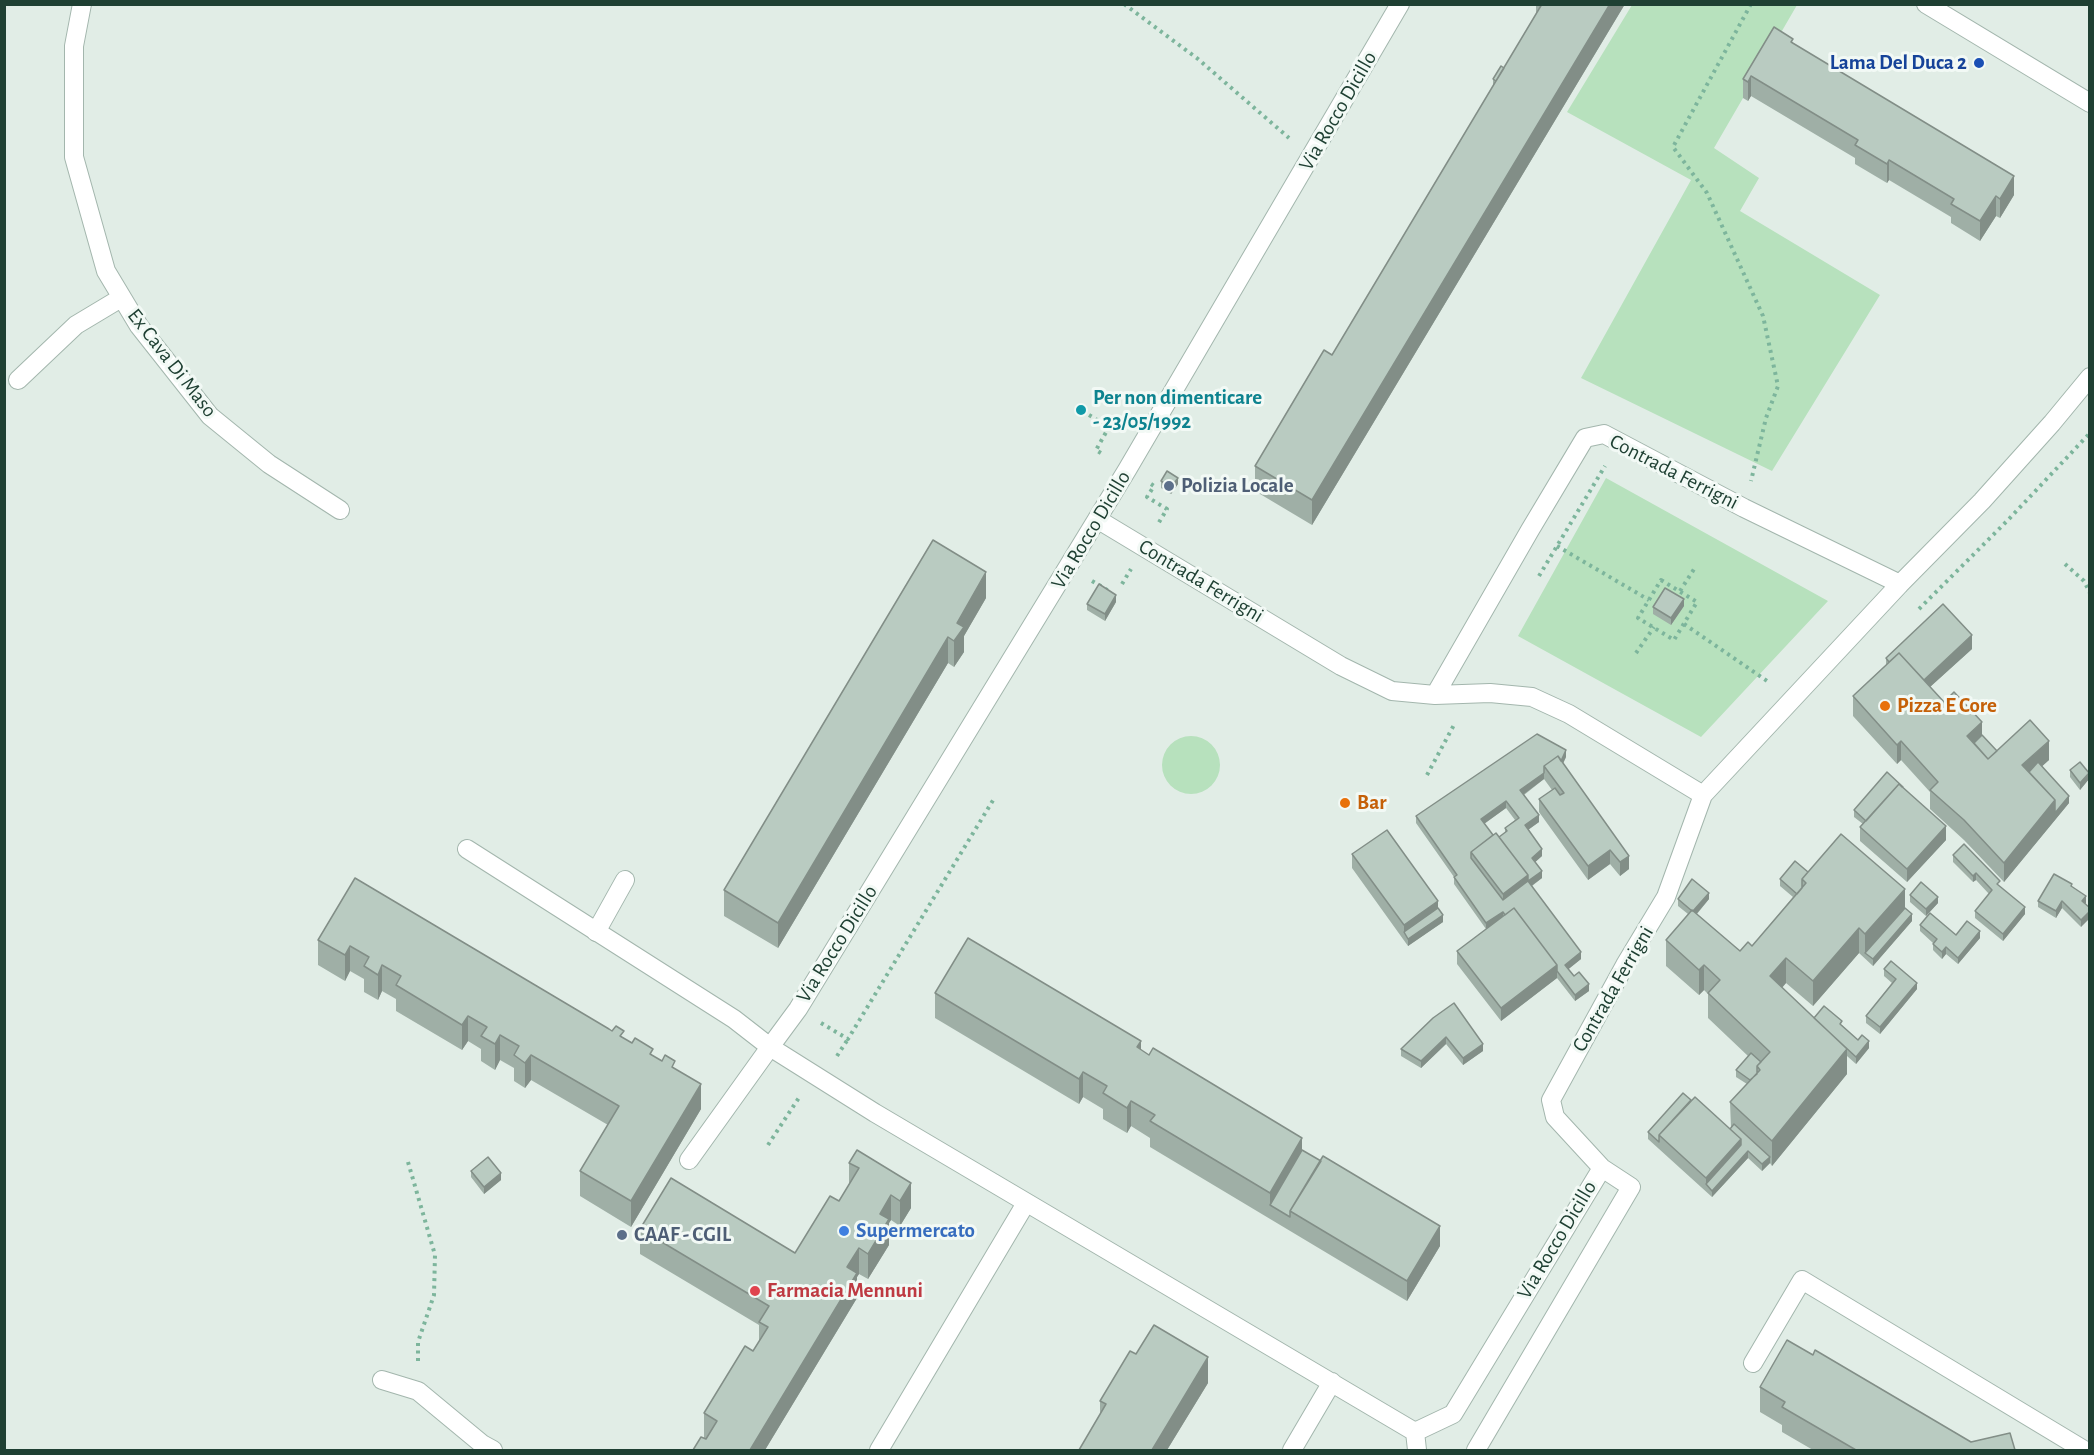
<!DOCTYPE html>
<style>
body{margin:0}
#map{position:relative;width:2094px;height:1455px;overflow:hidden;background:#e1ede6;font-family:"Alegreya Sans",sans-serif}
canvas{display:block}
.frame{position:absolute;inset:0;border:6px solid #1f4033;pointer-events:none}
</style>
<div id="map">
<canvas width="2094" height="1455"></canvas>
<div class="frame"></div>
</div>
<script>
const context = document.querySelector('canvas').getContext('2d');
context.lineJoin = 'round';
function fillPath(path, color) { context.fillStyle = color; context.fill(path, 'evenodd'); }
function trace(path, color, width, dash) { context.strokeStyle = color; context.lineWidth = width; context.lineCap = dash ? 'butt' : 'round'; context.setLineDash(dash || []); context.stroke(path); }
function label(font, color, halo, rows, align = 'center') {
  context.font = font + ' "Alegreya Sans",sans-serif'; context.lineWidth = 6; context.setLineDash([]); context.textBaseline = 'middle'; context.strokeStyle = halo; context.fillStyle = color; for (const [text, x, y, turn = 0] of rows) {
    context.save(); context.translate(x, y); context.rotate((+turn || 0) * Math.PI / 180); context.textAlign = isNaN(turn) ? turn : align; if (halo) context.strokeText(text, 0, 0); context.fillText(text, 0, 0); context.restore();
  }
}
fillPath(new Path2D(`
 M1632 5H1797L1714 148 1759 178 1740 211 1880 295 1772 471 1581 378 1691 180 1567 112Z
 M1606 478 1828 601 1701 737 1518 636Z
 M1162 765a29 29 0 1 1 58 0a29 29 0 1 1-58 0Z`), '#b7e1bd');
const lane = new Path2D(`
 M82 4 74 46V157L106 271 139 326 210 416 269 464 340 510
 M18 380 76 325 121 298
 M596 932 625 880
 M689 1160 770 1047
 M1753 1363 1802 1280 2084 1450
 M382 1380 418 1391 482 1444 493 1450`);
const street = new Path2D(`
 M1926 4 2090 103
 M1097 519 1341 666 1392 691 1435 695 1490 693 1532 697 1569 714 1703 795 1900 584 1982 501 2052 423 2090 377
 M1435 695 1530 530 1585 438 1604 434 1744 508 1900 584
 M467 849 734 1019 770 1047 875 1113 1415 1432
 M770 1047 798 1009 1127 470 1400 4
 M1602 1168 1555 1117 1551 1100 1625 965 1666 897 1703 795
 M1415 1432 1453 1414 1602 1168 1631 1187 1476 1450
 M1415 1432 1417 1450
 M879 1450 1026 1203
 M1292 1450 1332 1382`);
trace(lane, '#a3b6ad', 20);
trace(street, '#a3b6ad', 20);
trace(new Path2D(`
 M1124 4 1198 59 1289 138
 M1751 4 1673 147 1707 193 1763 316 1778 386 1766 418 1751 481
 M1089 415 1109 427 1096 450 1104 455
 M1151 484 1154 486 1147 497 1167 509 1158 524
 M1557 546 1649 600
 M2065 564 2084 581 2090 593
 M1539 576 1605 466
 M1661 580 1697 602 1674 640 1638 618Z
 M1092 581 1109 591
 M1122 584 1131 569
 M1680 591 1696 566
 M1919 609 2008 520 2090 433
 M1684 624 1770 683
 M1636 653 1654 627
 M1427 775 1455 723
 M821 1023 848 1039 995 797
 M837 1056 848 1039
 M768 1145 800 1096
 M408 1162 435 1255 434 1295 418 1342V1363`), '#7db59c', 4, [3, 4.5]);
trace(lane, '#fff', 18);
trace(street, '#fff', 18);
fillPath(new Path2D(`
 M1536 4H1625L1312 525 1255 491V466L1332 355 1493 86V79L1504 68 1536 14Z
 M1793 43 2014 195 2000 218 1996 216 1980 241 1951 223V217L1889 180 1887 183 1855 164V158L1751 96 1748 101 1743 98V79Z
 M1161 481 1178 484 1171 494 1161 488Z
 M933 540 986 598 964 636V652L954 667 948 663 778 948 724 916V890Z
 M1116 602 1105 621 1087 610V604Z
 M1684 606 1671 625 1653 614V607Z
 M1972 649 1930 687 1944 702 1982 735 1997 751 2049 760 2042 766 2069 803 2004 882 1964 840 1930 809V792L1901 760 1897 764 1853 716V696L1886 665V658Z
 M1566 757 1563 764 1629 869 1620 876 1610 864 1588 880 1539 812V799L1552 790 1544 779 1524 795 1539 822 1528 830 1542 856 1535 862 1542 878 1532 886 1581 959 1568 969 1574 976 1589 991 1575 1001 1557 978 1501 1021 1457 964V951L1486 929 1454 884V877L1416 823V816ZM1506 808 1515 820 1505 828V833L1499 837 1493 835 1484 824Z
 M2070 770 2089 779 2080 790 2070 777Z
 M1903 788 1946 840 1907 882 1860 841V827L1863 824 1854 817V810Z
 M1352 854 1438 908 1443 922 1408 946 1352 868Z
 M1953 855 2000 887 2025 914 2003 941 1975 918V911L1989 894 1976 880 1973 882 1953 862Z
 M1808 872 1905 908 1912 921 1873 966 1859 953 1813 1006 1786 983 1782 988 1814 1018 1842 1025 1858 1040 1869 1048 1856 1064 1847 1056V1074L1772 1166 1770 1163 1762 1171 1748 1158 1712 1197 1648 1139V1132L1691 1100 1730 1129 1731 1128 1730 1102 1747 1084 1736 1077V1070L1748 1056 1708 1018V994L1704 990 1699 995 1666 966V940L1688 914 1678 906V899H1709L1697 914 1740 951 1752 946 1793 897 1780 886V879Z
 M355 878 675 1069 701 1109 631 1227 580 1196V1171L608 1125 531 1080 525 1088 514 1081V1068L500 1060 495 1070 481 1061V1049L468 1041 462 1050 396 1011V999L382 991 378 1000 364 992V979L350 971 345 981 318 965V940Z
 M2072 887 2086 903 2081 927 2062 908 2056 918 2038 907V901Z
 M1910 895 1938 903 1926 916 1910 902Z
 M1920 925 1956 935 1980 938 1958 964 1946 954 1942 959 1933 950V943L1920 931Z
 M1884 969 1917 989 1880 1034 1866 1023V1016L1892 983 1884 976Z
 M935 993 1141 1050 1302 1150 1440 1246 1407 1301 1150 1147V1138L1131 1126 1127 1133 1103 1119V1109L1083 1097 1079 1104 935 1018Z
 M1433 1018 1483 1051 1463 1065 1446 1044 1421 1068 1401 1056V1049Z
 M857 1150 911 1208 900 1226 891 1220 889 1223V1245L868 1279 859 1274 857 1277V1298L765 1450H693L704 1438V1413L753 1351 759 1342V1325L640 1254V1229L795 1253 839 1201 849 1184V1163Z
 M471 1171 501 1180 484 1194 471 1177Z
 M1136 1354 1208 1383 1167 1450H1079L1100 1414V1401Z
 M1813 1355 1971 1442 2015 1450H1813L1782 1432V1425L1760 1412V1387Z`), '#9fafa6');
fillPath(new Path2D(`
 M1610 4H1625L1312 525V500Z
 M1751 76V96L1748 101V82Z
 M1889 160V180L1887 183V164Z
 M2014 176V195L2000 218V199Z
 M1996 196V216L1980 241V221Z
 M1178 478V484L1171 494V487Z
 M986 572V598L964 636V652L954 667V641L957 623Z
 M1116 595V602L1105 621V614Z
 M1684 599V606L1671 625V618Z
 M1972 635V649L1920 696V683Z
 M948 637V663L778 948V923Z
 M1982 722V742L1971 752 1967 736Z
 M1901 741V760L1897 764V745Z
 M2049 741V760L2026 781 2022 765Z
 M1566 750V757L1559 771V764Z
 M1544 773V779L1520 797V790Z
 M2089 773V779L2080 790V783Z
 M2069 796V803L2004 882V863L2055 800Z
 M1506 801V808L1481 826V819Z
 M1539 815V822L1525 832V825Z
 M1946 826V840L1907 882V869Z
 M1542 849V856L1532 865V858Z
 M1610 850V864L1588 880V866Z
 M1629 856V869L1620 876V862Z
 M1542 871V878L1503 907V894L1528 875Z
 M1976 873V880L1973 882V876Z
 M1905 889V914L1865 953V934Z
 M1709 893V899L1693 918V911Z
 M2086 896V903L2082 907V901Z
 M1938 897V903L1926 916V909Z
 M1438 901V915L1404 932V939V925Z
 M2062 901V908L2056 918V911Z
 M2025 907V914L2003 941V934Z
 M2090 911V918L2081 927V920Z
 M1503 912V918L1486 930V923Z
 M1912 914V921L1873 966V959Z
 M1443 915V922L1408 946V939Z
 M1859 928V953L1813 1006V981Z
 M1980 931V938L1958 964V958Z
 M350 946V971L345 981V955Z
 M1946 947V954L1942 959V952Z
 M1581 952V959L1565 972V965Z
 M1786 958V983L1770 1001V976Z
 M382 965V991L378 1000V975Z
 M1557 965V978L1501 1021V1008Z
 M1704 965V990L1699 995V970Z
 M1917 983V989L1880 1034V1027Z
 M1589 984V991L1575 1001V995Z
 M468 1016V1041L462 1050V1025Z
 M500 1035V1060L495 1070V1044Z
 M1446 1037V1044L1421 1068V1061Z
 M1141 1041V1067L1137 1047Z
 M1869 1041V1048L1856 1064V1057Z
 M1483 1044V1051L1463 1065V1058Z
 M1847 1049V1074L1772 1166V1141Z
 M531 1055V1080L525 1088V1063Z
 M1083 1072V1097L1079 1104V1079Z
 M701 1084V1109L631 1227V1201Z
 M1131 1101V1126L1127 1133V1108Z
 M1302 1138V1163L1270 1205V1193Z
 M1741 1139V1152L1706 1184V1178Z
 M1748 1151V1158L1712 1197V1191Z
 M1770 1157V1163L1762 1171V1164Z
 M501 1173V1180L484 1194V1187Z
 M911 1183V1208L900 1226V1201Z
 M891 1195V1220L889 1223V1245L868 1279V1254L880 1214Z
 M1440 1226V1246L1407 1301V1281Z
 M859 1248V1274L857 1277V1298L765 1450H750L847 1267Z
 M1208 1357V1383L1167 1450H1152Z`), '#828e87');
const building = new Path2D(`
 M1542 4H1610L1312 500 1255 466 1324 350 1332 355Z
 M1774 27 1793 39 1791 42 2014 176 2000 199 1996 196 1980 221 1951 204 1954 199 1889 160 1887 164 1855 145 1858 140 1751 76 1748 82 1743 79Z
 M1501 66 1504 68 1496 81 1493 79Z
 M1167 471 1178 478 1171 487 1161 481Z
 M933 540 986 572 957 623 964 627 954 641 948 637 778 923 724 890Z
 M1099 584 1116 595 1105 614 1087 604Z
 M1665 588 1684 599 1671 618 1653 607Z
 M1943 604 1972 635 1924 680 1899 653 1889 662 1886 658Z
 M1899 653 1944 702 1954 692 1982 722 1967 736 1988 759 2030 720 2049 741 2022 765 2055 800 2004 863 1964 820 1930 790 1938 782 1901 741 1897 745 1853 696Z
 M1537 734 1566 750 1561 761 1558 756 1544 766V773L1520 790 1539 815 1525 825 1542 849 1532 858 1542 871 1528 881V875L1499 837 1507 831 1505 828 1519 818 1506 801 1481 819 1493 835 1471 852V858L1503 900 1528 881 1581 952 1565 965 1574 976 1579 972 1589 984 1575 995 1557 971V965L1514 908 1505 915 1503 912 1486 923 1454 877 1457 875 1416 816Z
 M1982 735 1997 751 1988 759 1974 743Z
 M1558 756 1629 856 1620 862 1610 850 1588 866 1539 799 1555 788 1560 795 1564 793 1544 766Z
 M2038 762 2069 796 2055 813V800L2029 772Z
 M2080 762 2089 773 2080 783 2070 770Z
 M1887 772 1903 787H1902L1899 784 1866 821 1854 810Z
 M1899 784 1946 826 1907 869 1860 827Z
 M1387 830 1438 901 1404 925 1352 854Z
 M1496 833 1528 875 1503 894 1471 852Z
 M1841 834 1905 889 1865 934 1859 928 1813 981 1786 958 1770 976 1847 1049 1772 1141 1730 1102 1760 1070 1757 1066 1770 1052 1708 993 1720 980 1704 965 1699 970 1666 940 1692 910 1740 951 1748 942 1752 946 1806 883 1802 879Z
 M1964 844 2000 881 1997 884 2025 907 2003 934 1975 911 1992 890 1976 873 1973 876 1953 855Z
 M1795 861 1808 872 1802 879V888L1797 894 1780 879Z
 M2054 874 2072 884 2071 886 2086 896 2082 901 2090 908V911L2081 920 2062 901 2056 911 2038 901Z
 M355 878 609 1029 612 1031 616 1026 624 1031 620 1036 632 1043 635 1038 653 1049 650 1054 662 1061 665 1055 675 1061 672 1067 701 1084 631 1201 580 1171 619 1106 531 1055 525 1063 514 1055 519 1046 500 1035 495 1044 481 1036 487 1027 468 1016 462 1025 396 985 401 976 382 965 378 975 364 966 369 957 350 946 345 955 318 940Z
 M1692 879 1709 893 1693 911 1692 910V911L1678 899Z
 M1921 882 1938 897 1926 909 1910 895Z
 M1438 908 1443 915 1408 939 1404 932Z
 M1514 908 1557 965 1501 1008 1457 951Z
 M1905 908 1912 914 1873 959 1865 953Z
 M1930 913 1956 935 1967 921 1980 931 1958 958 1946 947 1942 952 1933 944 1937 939 1920 925Z
 M968 938 1141 1041 1137 1047 1149 1055 1153 1048 1302 1138 1270 1193 1150 1121 1155 1115 1131 1101 1127 1108 1103 1093 1107 1086 1083 1072 1079 1079 935 993Z
 M1891 961 1917 983 1880 1027 1866 1016 1896 979 1884 969Z
 M1454 1003 1483 1044 1463 1058 1446 1037 1421 1061 1401 1049 1433 1018Z
 M1824 1006 1842 1021 1840 1024 1858 1040 1862 1035 1869 1041 1856 1057 1814 1018Z
 M1751 1053 1761 1062 1757 1066V1074L1750 1080 1736 1070Z
 M1683 1093 1691 1100 1659 1135V1142L1648 1132Z
 M1695 1097 1741 1139 1706 1178 1659 1135Z
 M1734 1124 1770 1157 1762 1164 1748 1151 1712 1191 1706 1184 1741 1145V1139L1730 1129Z
 M857 1150 911 1183 900 1201 891 1195 880 1214 889 1219 868 1254 859 1248 847 1267 857 1273 750 1450H693L701 1437 706 1439 717 1421 704 1413 745 1346 753 1351 768 1327 759 1322 769 1306 640 1229 671 1178 795 1253 830 1196 839 1201 859 1168 849 1163Z
 M1302 1150 1321 1161 1290 1211V1217L1270 1205Z
 M1323 1156 1440 1226 1407 1281 1290 1211Z
 M488 1157 501 1173 484 1187 471 1171Z
 M1154 1325 1208 1357 1152 1450H1079L1106 1404 1100 1401 1130 1351 1136 1354Z
 M1787 1340 1813 1355 1815 1350 1971 1442 2010 1433 2015 1450H1856L1782 1407 1785 1402 1760 1387Z`);
fillPath(building, '#b9cbc1');
trace(building, '#828e87', 1.5);
for (const [x, y, r, color] of [
 [1979,63,6,"#1a4fb4"],
 [1081,410,6,"#0f9aa8"],
 [1169,486,6,"#5c6f8a"],
 [1885,706,6,"#e8710a"],
 [1345,803,6,"#e8710a"],
 [844,1231,6,"#3f7fe0"],
 [622,1235,6,"#5c6f8a"],
 [755,1291,6,"#e0444e"]
]) { const dot = new Path2D(); dot.arc(x, y, r, 0, 2 * Math.PI); context.fillStyle = color; context.fill(dot); trace(dot, '#f2f9f5', 2); }
label('bold 21px', '#164399', '#f2f9f5', [
 ["Lama Del Duca 2",1967,63]
], 'right');
label('21px', '#1f4033', '#f2f9f5', [
 ["Via Rocco Dicillo",1338,111,-60],
 ["Ex Cava Di Maso",172,363,52],
 ["Contrada Ferrigni",1674,472,27],
 ["Via Rocco Dicillo",1091,530,-59],
 ["Contrada Ferrigni",1201,581,31],
 ["Via Rocco Dicillo",837,944,-58],
 ["Contrada Ferrigni",1613,989,-60],
 ["Via Rocco Dicillo",1557,1240,-59]
]);
label('bold 21px', '#0d838f', '#f2f9f5', [
 ["Per non dimenticare",1093,398],
 ["- 23/05/1992",1093,422]
], 'left');
label('bold 21px', '#4e5e75', '#f2f9f5', [
 ["Polizia Locale",1181,486],
 ["CAAF - CGIL",634,1235]
], 'left');
label('bold 21px', '#c56008', '#f2f9f5', [
 ["Pizza E Core",1897,706],
 ["Bar",1357,803]
], 'left');
label('bold 21px', '#366cbe', '#f2f9f5', [
 ["Supermercato",856,1231]
], 'left');
label('bold 21px', '#be3a42', '#f2f9f5', [
 ["Farmacia Mennuni",767,1291]
], 'left');
</script>
